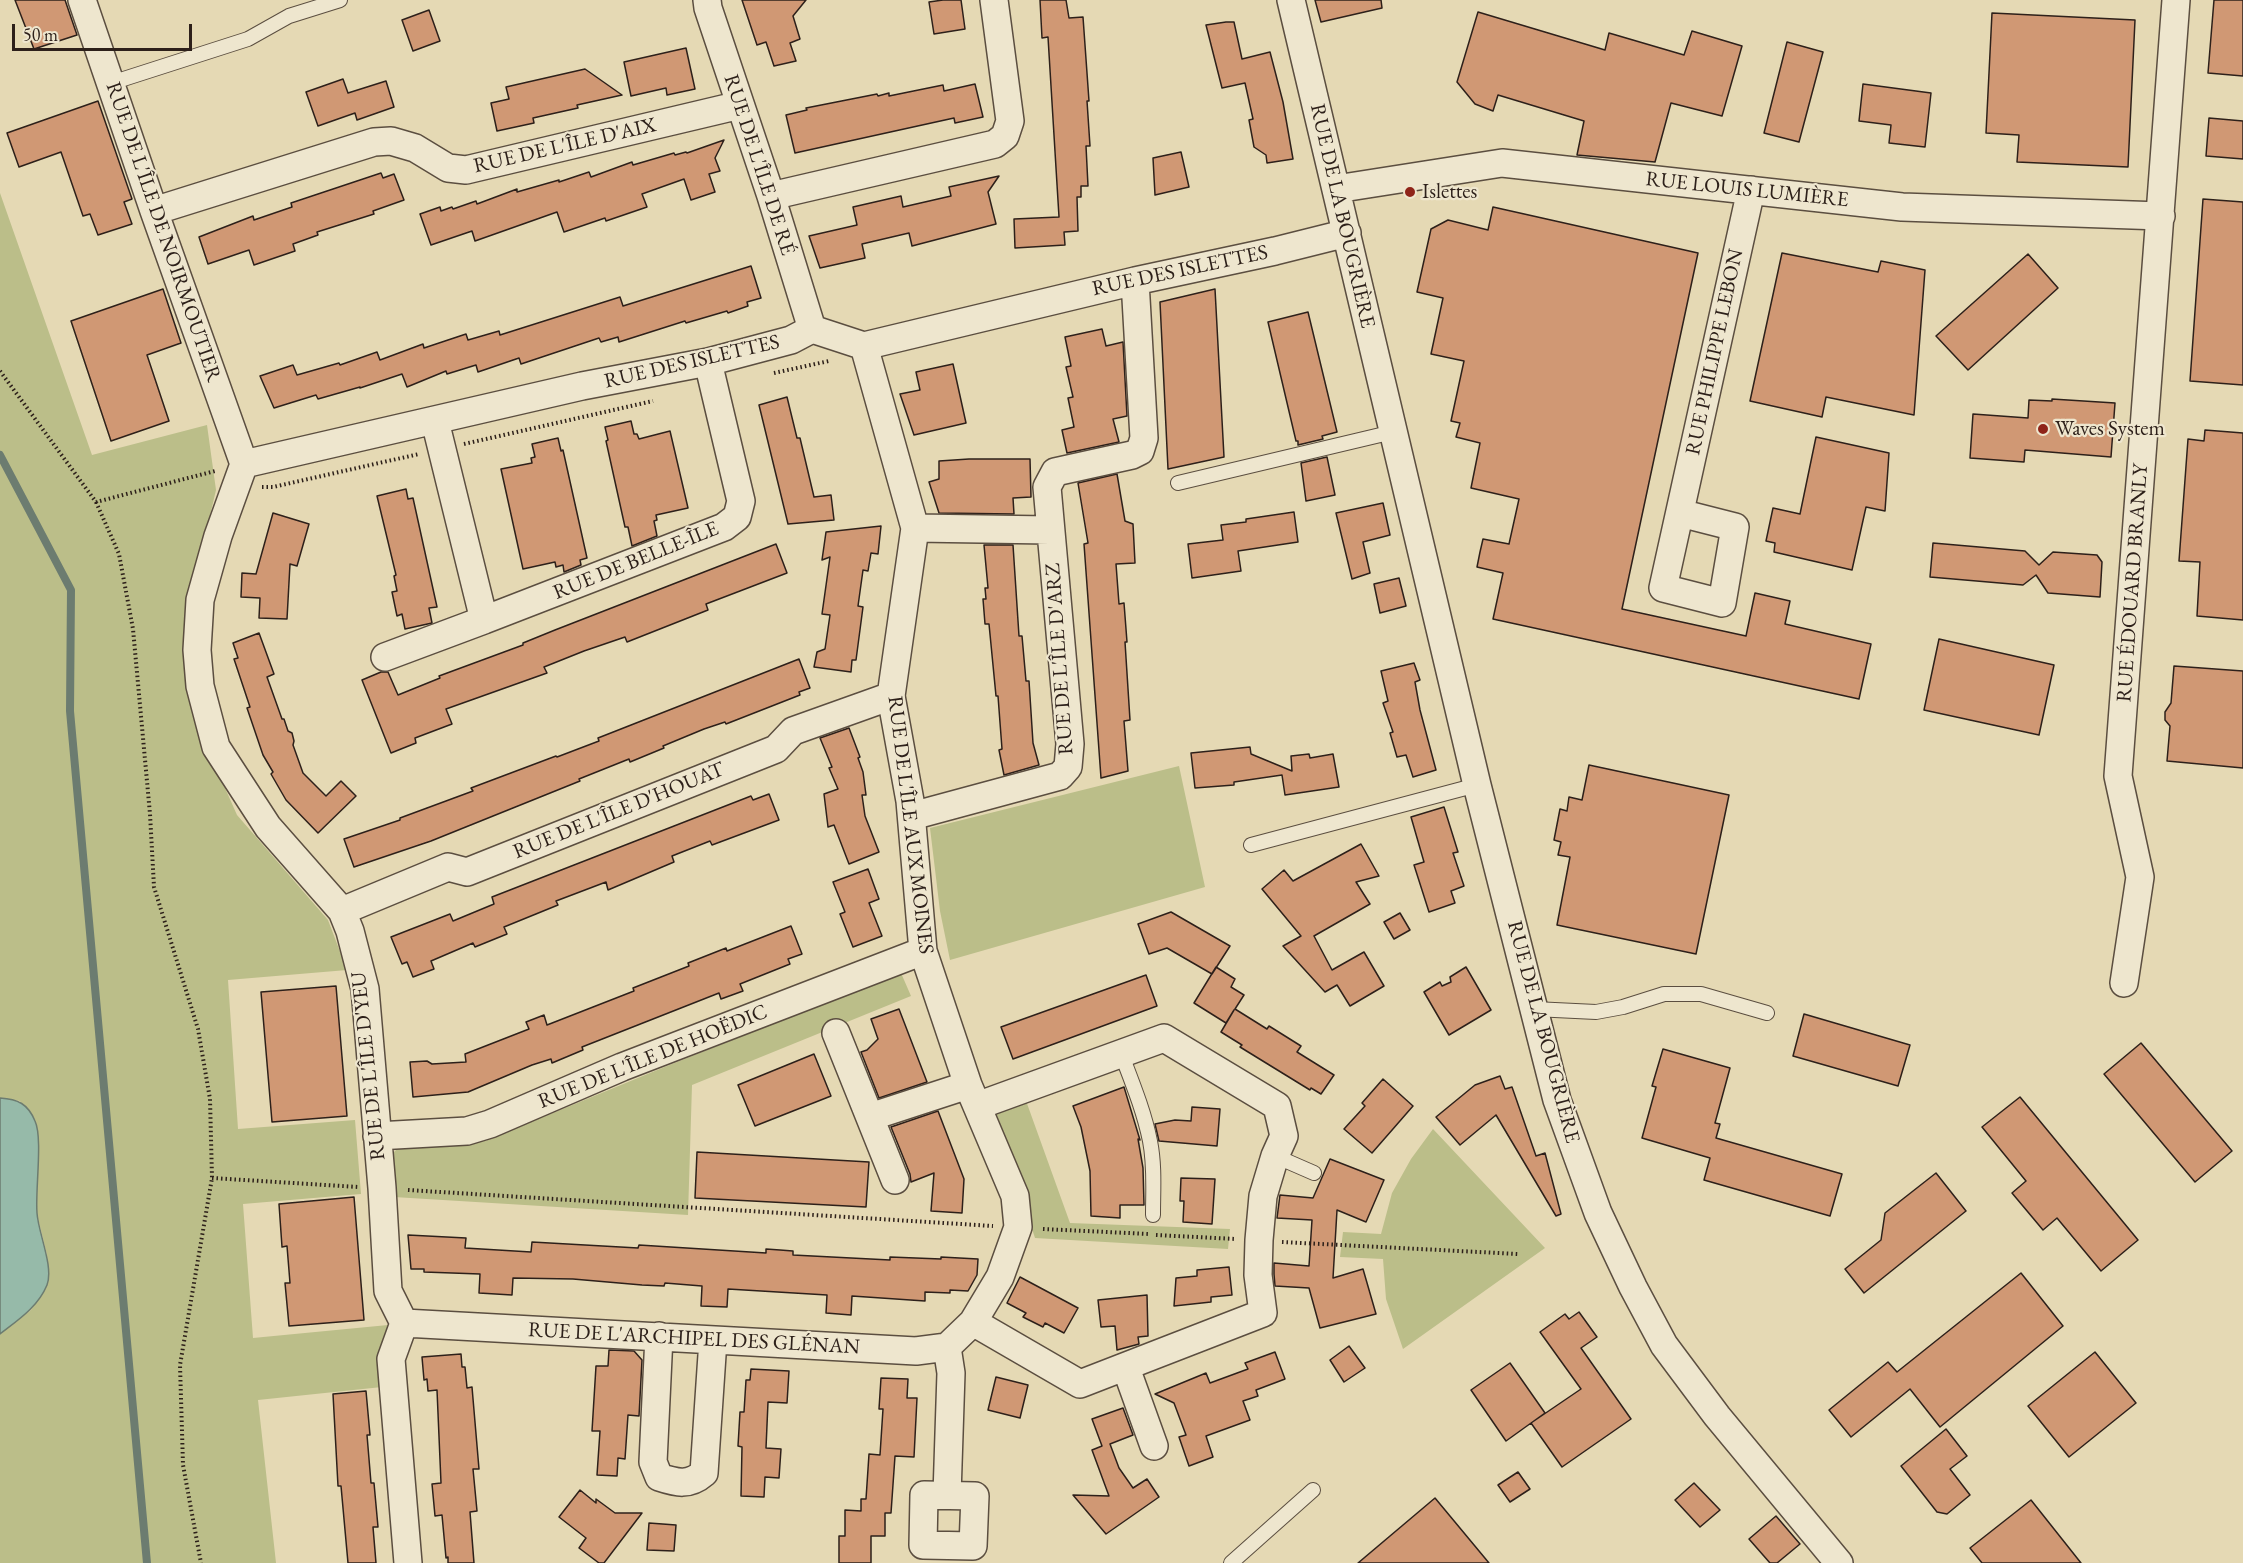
<!DOCTYPE html>
<meta charset="utf-8">
<style>
body{margin:0}
#map{position:relative;width:2243px;height:1563px;overflow:hidden;background:#e5d9b4;font-family:"EB Garamond",serif}
canvas{display:block}
.scale{position:absolute;left:12px;top:24px;width:180px;height:27px;box-sizing:border-box;border:3px solid #2d201a;border-top:0;padding-left:8px;font-size:18px;line-height:21px;white-space:nowrap;color:#2d201a;-webkit-text-stroke:4px #eee6ce;paint-order:stroke}
</style>
<div id="map">
<canvas width="2243" height="1563"></canvas>
<div class="scale">50 m</div>
</div>
<script>
const context = document.querySelector('canvas').getContext('2d');
context.lineJoin = 'round';
function fillPath(path, color) { context.fillStyle = color; context.fill(path, 'evenodd'); }
function trace(path, color, width, dash) { context.strokeStyle = color; context.lineWidth = width; context.lineCap = dash ? 'butt' : 'round'; context.setLineDash(dash || []); context.stroke(path); }
function label(font, color, halo, rows, align = 'center') {
  context.font = font + ' "EB Garamond",serif'; context.lineWidth = 4.5; context.setLineDash([]); context.textBaseline = 'middle'; context.strokeStyle = halo; context.fillStyle = color; for (const [text, x, y, turn = 0] of rows) {
    context.save(); context.translate(x, y); context.rotate((+turn || 0) * Math.PI / 180); context.textAlign = isNaN(turn) ? turn : align; if (halo) context.strokeText(text, 0, 0); context.fillText(text, 0, 0); context.restore();
  }
}
fillPath(new Path2D(`
 M0 193 92 455 207 425 216 490 197 571 202 736 237 815 328 920 347 970 228 980 238 1129 355 1120 361 1194 243 1204 253 1338 388 1325 379 1357 382 1387 258 1400 276 1563H0V1334L31 1310 48 1283 47 1255 37 1214V1152L20 1101 0 1098Z
 M1179 766 1205 887 950 960 940 911 930 828Z
 M901 973 911 996 692 1085 688 1215 394 1197 390 1156 399 1147 485 1141 667 1066Z
 M1025 1098 1070 1223 1230 1229 1228 1249 1035 1238 994 1113Z
 M1433 1129 1545 1248 1403 1349 1386 1299 1383 1259 1340 1257 1343 1232 1381 1234 1392 1193 1411 1159Z`), '#bbbe89');
const water = new Path2D(`
 M0 1098C18 1099 28 1104 35 1121 43 1138 35 1191 37 1213 38 1232 54 1267 47 1285 38 1307 18 1320 0 1334Z`);
fillPath(water, '#96baa9');
trace(water, '#6c7c70', 1.5);
trace(new Path2D(`
 M0 455 71 590 70 711 147 1563`), '#6c7c70', 8);
const building = new Path2D(`
 M15 0H65L77 35 34 49Z
 M742 0H806L793 16 800 39 790 43 796 61 774 66 766 42 757 45Z
 M943 0H961L965 29 934 34 929 2Z
 M1040 0H1066L1069 18 1083 17 1089 101H1087L1090 146H1086L1088 186H1081V197H1077L1078 231 1064 232 1065 245 1015 248 1014 219 1059 217 1048 37 1042 38Z
 M1315 0H1381L1382 8 1321 22Z
 M2214 0H2243V76L2208 73Z
 M429 10 440 41 413 51 402 20Z
 M1478 12 1605 50 1609 33 1684 55 1692 31 1742 46 1722 116 1671 103 1655 162 1577 155 1584 121 1498 95 1493 111 1475 104 1457 82Z
 M1992 13 2135 20 2128 167 2017 162 2019 135 1986 133Z
 M1226 22H1234L1242 59 1270 52 1283 102 1293 159 1267 163 1266 155 1254 147 1249 120 1253 119 1245 83 1222 88 1206 25Z
 M1787 42 1823 52 1799 142 1764 133Z
 M686 48 695 89 667 95 666 88 631 96 624 62Z
 M585 69 622 95 577 105 578 108 533 118 534 123 497 131 491 103 509 99 506 87Z
 M343 79 348 93 386 81 394 107 357 120 355 113 318 126 306 92Z
 M975 84 983 117 955 123 954 118 795 153 786 115 807 110 806 108 877 94 878 96 889 93V96L943 85 944 91Z
 M1863 84 1931 93 1925 147 1889 143 1891 125 1859 121Z
 M98 101 132 199 124 202 132 224 98 235 90 214 83 216 61 152 19 167 7 133Z
 M2209 118 2243 121V159L2206 156Z
 M724 140 715 158 720 171 709 174 715 192 691 200 684 179 642 194 647 207 606 221 605 218 564 232 557 212 475 241 472 231 431 245 420 214 440 207 441 211 452 207 453 209 476 201 477 204 517 189V192L559 180V182L589 172 591 177 632 162 633 165 674 153 675 155 686 152 687 153Z
 M1181 152 1189 187 1155 195 1153 158Z
 M381 173 383 178 394 174 404 200 373 211 374 214 317 232 318 235 293 244 295 251 254 265 249 250 208 264 199 237 253 216 254 220 292 207 291 203Z
 M999 176 988 192 996 224 912 246 909 233 862 244 865 258 820 268 809 236 857 225 853 207 901 196 903 207 951 196 949 187Z
 M2203 199 2243 202V385L2190 381Z
 M1493 207 1698 253 1622 609 1746 636 1755 593 1790 601 1785 624 1871 644 1859 699 1493 619 1503 573 1477 567 1480 552 1483 539 1509 544 1519 499 1471 488 1480 443 1456 437 1460 423 1451 421 1464 361 1431 354 1443 298 1417 292 1431 229 1448 220 1488 230Z
 M1782 253 1878 272 1881 261 1925 270 1914 415 1826 397 1822 417 1750 401Z
 M2028 254 2058 288 1968 370 1936 336Z
 M751 266 761 298 747 302 748 306 728 313 727 311 686 323 685 321 619 342 618 337 601 342 599 338 521 364 519 358 478 372 476 365 447 374 446 371 407 387 402 374 360 388V387L318 399 316 395 274 408 260 376 293 365 297 375 339 363 340 365 377 352 380 360 423 344 424 348 466 334 468 340 499 331 500 335 620 297 623 306Z
 M163 289 181 343 147 355 169 421 111 441 71 321Z
 M1215 289 1224 457 1168 469 1160 302Z
 M1308 312 1337 432 1322 436 1323 439 1298 445V441H1296L1268 322Z
 M1102 329 1106 346 1123 342 1127 416 1113 419 1119 442 1067 453 1062 430 1074 427 1068 398 1073 397 1066 367 1071 366 1065 337Z
 M953 364 966 423 914 435 900 394 920 390 916 372Z
 M787 397 797 438H800L814 497 831 495 834 520 788 524 759 405Z
 M2052 399 2115 403 2111 457 2025 450 2024 462 1970 458 1973 414 2028 418 2029 400 2052 401Z
 M631 421 634 434H637L639 439 670 431 688 508 656 515 657 520 654 521 657 536 632 546 628 527H625L606 441 608 440 605 427Z
 M2205 430 2243 433V620L2197 616 2200 562 2179 561 2188 439 2204 441Z
 M1816 437 1889 453 1885 511 1866 507 1852 570 1774 552 1775 543 1766 541 1773 508 1800 514Z
 M558 438 561 451 563 450 587 558 580 560 581 565 564 572 563 565 556 567 555 562 523 569 501 469 532 463 531 458 535 457 532 444Z
 M1327 457 1335 495 1306 501 1301 463Z
 M969 459H1030L1031 497 1013 498 1014 514 939 513 929 482 939 479V461Z
 M1117 474 1125 521 1133 524 1135 563 1116 564 1119 604 1124 603 1127 642H1125L1130 720 1124 721 1128 771 1101 778 1084 544 1088 543 1078 483Z
 M406 489 408 499 413 498 437 607 429 608 432 623 405 629 402 614 397 616 392 592 397 591 394 576 396 575 377 496Z
 M1383 503 1390 535 1363 542 1370 573 1352 579 1336 513Z
 M1294 512 1298 542 1238 551 1241 571 1192 578 1188 544 1223 540 1221 525 1246 522V519Z
 M273 513 309 524 297 566 290 564 287 619 259 618 260 598 241 597 242 573 256 574Z
 M881 526 878 554 871 553 868 571 863 570 858 606 863 607 856 660H852L851 672 814 667 817 652 825 649 830 615 822 614 830 557 822 560 826 532Z
 M1933 543 2025 551 2039 565 2053 552 2097 555 2102 562 2100 597 2048 593 2036 575 2023 585 1930 577Z
 M776 544 787 573 706 604 708 610 627 642 625 637 584 651 544 667 547 673 446 709 452 724 415 738 416 743 391 753 362 680 381 672H388L398 695 440 678 439 676 523 645V643L555 630Z
 M984 545H1013L1019 636H1022L1026 681H1029L1033 743 1039 765 1004 775 999 750 1002 749 998 696H996L989 624H985L983 599H986L985 588H988Z
 M1399 578 1406 606 1380 613 1374 584Z
 M259 633 274 674 267 677 282 719H284L288 731 292 733 294 741 293 745 303 773 326 796 341 781 356 796 318 833 286 800 271 774 273 772 263 755 247 708 250 707 234 659 238 658 233 643Z
 M1939 639 2054 665 2039 735 1924 710Z
 M799 659 810 688 799 692 800 695 726 724 725 722 704 729 663 746 664 748 630 762 629 759 579 779 580 781 431 841 354 867 344 839 400 820V818L473 791 471 788 556 756 557 757 599 741 598 738Z
 M1414 663 1420 680 1415 682 1420 710 1436 770 1413 777 1406 755 1397 757 1390 733 1393 732 1383 703 1388 701 1381 671Z
 M2174 666 2243 671V768L2167 761 2170 726 2165 720V712L2171 703Z
 M849 728 860 757 858 758 863 772 866 795H862L865 816 879 852 849 864 834 825 828 827 824 794 838 789 829 768 832 767 820 738Z
 M1250 747 1251 754 1292 771 1291 756 1309 754 1310 758 1333 754 1339 787 1285 795 1282 775 1234 782V785L1195 788 1191 753Z
 M1589 765 1729 795 1696 954 1557 925 1570 857 1558 855 1561 842 1554 840 1560 809 1567 811 1569 797 1582 800Z
 M769 794 779 820 712 845 710 841 672 856 674 862 608 890 606 882 556 901 558 905 504 927 507 934 475 947 473 943 431 961 434 969 413 977 407 962 402 964 391 937 450 914 453 921 494 904 492 897 751 796 753 800Z
 M1444 807 1458 852 1453 853 1464 886 1451 891 1455 903 1429 912 1414 865 1424 862 1411 817Z
 M1361 844 1379 876 1356 882 1370 904 1314 936 1332 970 1364 952 1384 986 1350 1006 1337 985 1325 992 1283 946 1301 936 1262 889 1284 870 1293 881Z
 M868 869 879 899 869 903 882 936 853 947 840 914 845 912 833 882Z
 M1171 912 1230 946 1212 974 1167 948 1149 954 1138 924Z
 M1400 913 1410 930 1394 939 1384 922Z
 M791 926 802 954 788 959 790 964 740 984 743 991 721 999 719 993 582 1047 583 1050 552 1063 551 1059 532 1065 468 1092 413 1097 410 1062 427 1061 432 1064 466 1062 465 1054 529 1029 526 1022 544 1015 547 1025 634 991 633 988 689 966 688 963 726 948 727 951Z
 M1216 967 1235 979 1231 987 1244 995 1235 1009 1267 1029 1269 1026 1301 1046 1297 1052 1334 1075 1321 1094 1311 1088 1310 1090 1240 1047 1242 1045 1221 1032 1234 1010 1226 1023 1194 1003Z
 M1466 967 1491 1010 1449 1035 1424 992 1440 982 1442 986 1451 982 1450 977Z
 M1146 975 1157 1006 1013 1059 1001 1027Z
 M336 986 347 1116 272 1122 261 992Z
 M899 1009 927 1082 879 1098 861 1052 867 1050 878 1039 871 1019Z
 M1804 1014 1910 1045 1898 1086 1793 1056Z
 M2141 1043 2232 1151 2195 1182 2104 1074Z
 M1663 1049 1730 1068 1715 1123 1720 1124 1716 1138 1842 1174 1830 1216 1704 1180 1710 1158 1642 1138 1656 1087 1652 1086Z
 M814 1054 831 1096 755 1126 738 1085Z
 M1500 1076 1505 1089 1512 1087 1536 1156 1545 1153 1561 1214 1556 1216 1496 1115 1460 1145 1436 1117 1475 1085Z
 M1383 1079 1413 1106 1372 1153 1344 1129 1365 1106 1362 1103Z
 M1124 1087 1140 1140 1138 1139 1143 1168 1144 1205H1120V1218L1091 1216 1090 1171 1081 1127 1073 1106Z
 M2020 1097 2138 1240 2101 1271 2057 1218 2043 1230 2012 1193 2026 1181 1982 1127Z
 M1192 1107 1220 1109 1217 1146 1159 1141 1155 1124 1175 1120 1191 1121Z
 M938 1111 964 1179 962 1213 931 1211 934 1173 911 1182 910 1174 891 1127Z
 M697 1152 869 1162 866 1207 695 1198Z
 M1330 1159 1384 1180 1366 1222 1337 1210 1333 1278 1363 1269 1376 1314 1320 1328 1309 1288 1275 1286 1274 1274V1263L1309 1266 1312 1220 1277 1218 1280 1195 1313 1198Z
 M1936 1173 1966 1211 1864 1293 1845 1269 1881 1240 1885 1213Z
 M1181 1178 1215 1179 1212 1224 1183 1222 1184 1201H1180Z
 M354 1197 364 1320 289 1326 285 1283H290L287 1246 282 1247 279 1204Z
 M408 1235 466 1238 465 1248 531 1252 532 1242 638 1248 639 1245 766 1253V1249L780 1250 793 1251V1255L890 1260V1257L941 1259V1257L978 1259 977 1275 968 1291 950 1290V1293L925 1292V1301L852 1296 851 1315 826 1313 827 1295 728 1289 727 1307 701 1306 702 1286 665 1283 664 1286 642 1285 573 1279 513 1278 512 1295 479 1293 480 1274 424 1272V1269H411Z
 M1229 1267 1232 1295 1211 1297V1302L1174 1306 1176 1278 1197 1276V1270Z
 M2021 1273 2063 1326 1940 1427 1910 1389 1851 1437 1829 1410 1888 1362 1897 1372Z
 M1020 1277 1078 1308 1064 1333 1045 1323 1043 1327 1023 1317 1026 1313 1007 1303Z
 M1147 1295 1148 1336 1138 1337 1139 1344 1117 1350 1115 1326 1101 1327 1098 1300Z
 M1579 1312 1597 1337 1581 1348 1631 1419 1562 1467 1531 1423 1581 1389 1540 1332 1565 1314 1569 1319Z
 M1349 1346 1365 1368 1344 1382 1330 1360Z
 M609 1350 634 1351 642 1360 639 1416 628 1415 625 1459 618 1458 617 1476 597 1475 600 1431H592L596 1366H608Z
 M1275 1352 1285 1379 1256 1390 1258 1396 1243 1401 1250 1420 1206 1436 1213 1457 1189 1466 1179 1437 1186 1435 1174 1403 1155 1394 1206 1373 1210 1383 1248 1369 1245 1363Z
 M2095 1352 2136 1403 2069 1457 2028 1406Z
 M461 1354 462 1367H465L467 1388 472 1387 479 1469H473L477 1511 470 1512 474 1563H448V1557L446 1558 442 1515 435 1516 432 1484 441 1483 437 1390 428 1391 427 1379 424 1380 422 1357Z
 M1510 1363 1545 1413 1506 1441 1471 1390Z
 M751 1369 789 1371 787 1403 768 1402 766 1448 781 1449 779 1478 765 1477 764 1497 741 1496 742 1447 738 1446 740 1412H744L746 1380H750Z
 M996 1377 1028 1385 1020 1418 988 1410Z
 M881 1378 908 1379 907 1398H917L914 1457 895 1456 891 1513H885V1536H871V1563H839V1536H845V1510L861 1511V1499H866L869 1454 880 1455 883 1409H879Z
 M366 1391 370 1435H367L371 1483H374L378 1527H373L376 1563H348L341 1486H338L333 1394Z
 M1123 1408 1133 1435 1110 1444 1119 1468 1133 1488 1147 1479 1159 1497 1106 1534 1073 1495 1109 1496 1092 1450 1102 1446 1092 1419Z
 M1946 1429 1967 1456 1950 1469 1970 1495 1947 1514 1937 1512 1901 1466Z
 M1518 1472 1530 1489 1510 1502 1498 1485Z
 M1694 1483 1720 1510 1700 1527 1675 1500Z
 M580 1490 596 1503V1499L615 1513H642L604 1563H599L579 1548 586 1538 559 1517Z
 M1435 1498 1489 1563H1358Z
 M2031 1500 2081 1563H1982L1970 1548Z
 M1776 1516 1800 1544 1777 1563H1770L1749 1539Z
 M649 1523 676 1525 674 1551 647 1550Z`);
fillPath(building, '#d09874');
trace(building, '#2d201a', 1.5);
const service = new Path2D(`
 M111 83 248 39 289 16 340 0
 M1178 483 1393 432
 M1251 845 1477 785
 M1534 1009 1596 1012 1623 1007 1664 994H1701L1767 1013
 M1121 1053C1132 1082 1144 1111 1150 1141 1155 1166 1153 1191 1153 1215
 M1275 1156 1314 1173
 M1231 1563 1313 1490`);
const minor = new Path2D(`
 M82 0 154 211 244 464
 M707 0 708 8 771 196 812 329
 M1291 0 1477 785 1557 1100 1598 1213 1633 1287 1664 1345 1717 1416 1839 1563
 M1336 189 1502 163 1902 207 2161 216
 M771 196 995 144 1005 136 1010 121 994 0
 M154 211 374 142 391 141 415 148 448 168 466 170 740 105
 M435 421 484 620 724 527 737 517 741 501 708 362
 M244 464 582 386 708 362 791 340 812 329 864 346 1135 281 1275 251 1347 233
 M244 464 218 536 200 600 197 650 200 686 216 747 268 827 342 911 350 931 365 989 382 1188 388 1291 404 1323
 M1680 513 1735 527 1722 603 1663 588 1751 190
 M915 528 1050 530
 M385 657 484 620
 M912 816 1060 776 1068 767 1070 744 1047 487 1055 472 1132 455 1140 451 1144 438 1135 281
 M342 911 448 867 467 872 776 749 793 731 891 696
 M2124 983 2140 877 2118 776 2176 0
 M836 1033 895 1180
 M870 1117 968 1085
 M377 1136 467 1131 490 1124 622 1067 923 951
 M973 1322 1080 1384 1263 1313 1258 1275 1259 1240 1263 1196 1275 1156 1284 1136 1277 1106 1164 1038 977 1106
 M404 1323 916 1351 947 1347 973 1322 1000 1277 1018 1227 1015 1196 968 1085 923 951 910 801 891 696 915 528 864 346
 M404 1323 391 1359 408 1563
 M659 1336 653 1462 659 1477C677 1483 689 1486 704 1473L713 1340
 M947 1347 951 1373 947 1495
 M1126 1368 1154 1446
 M924 1495 975 1496 973 1546 923 1545Z`);
trace(service, '#5b4e40', 16);
trace(minor, '#5b4e40', 30);
trace(new Path2D(`
 M0 371 96 502 215 471
 M774 373 829 361
 M464 444 653 401
 M262 487H273L419 454
 M96 502 119 554 133 629 150 814 154 887 198 1029 210 1099 212 1178 180 1365 183 1465 201 1563
 M212 1178 358 1187
 M408 1190 993 1226
 M1043 1229 1149 1234
 M1156 1235 1236 1239
 M1282 1242 1518 1254`), '#2d201a', 4, [1.5, 3]);
trace(service, '#eee6ce', 14);
trace(minor, '#eee6ce', 27);
for (const [x, y, r, color] of [
 [1410,192,6,"#8f2418"],
 [2043,429,6,"#8f2418"]
]) { const dot = new Path2D(); dot.arc(x, y, r, 0, 2 * Math.PI); context.fillStyle = color; context.fill(dot); trace(dot, '#eee6ce', 2); }
label('21px', '#2d201a', '#eee6ce', [
 ["RUE DE L'ÎLE D'AIX",565,146,-13],
 ["RUE DE L'ÎLE DE RÉ",759,165,72],
 ["RUE LOUIS LUMIÈRE",1747,190,6],
 ["RUE DE LA BOUGRIÈRE",1342,216,77],
 ["RUE DE L'ÎLE DE NOIRMOUTIER",163,232,71],
 ["RUE DES ISLETTES",1180,271,-12],
 ["RUE PHILIPPE LEBON",1715,352,-78],
 ["RUE DES ISLETTES",692,362,-13],
 ["RUE DE BELLE-ÎLE",636,561,-22],
 ["RUE ÉDOUARD BRANLY",2133,583,-86],
 ["RUE DE L'ÎLE D'ARZ",1060,659,-94],
 ["RUE DE L'ÎLE D'HOUAT",619,811,-22],
 ["RUE DE L'ÎLE AUX MOINES",910,825,83],
 ["RUE DE LA BOUGRIÈRE",1543,1032,75],
 ["RUE DE L'ÎLE DE HOËDIC",653,1057,-22],
 ["RUE DE L'ÎLE D'YEU",369,1066,-96],
 ["RUE DE L'ARCHIPEL DES GLÉNAN",694,1339,3]
]);
label('21px', '#2d201a', '#eee6ce', [
 ["Islettes",1422,192],
 ["Waves System",2055,429]
], 'left');
</script>
